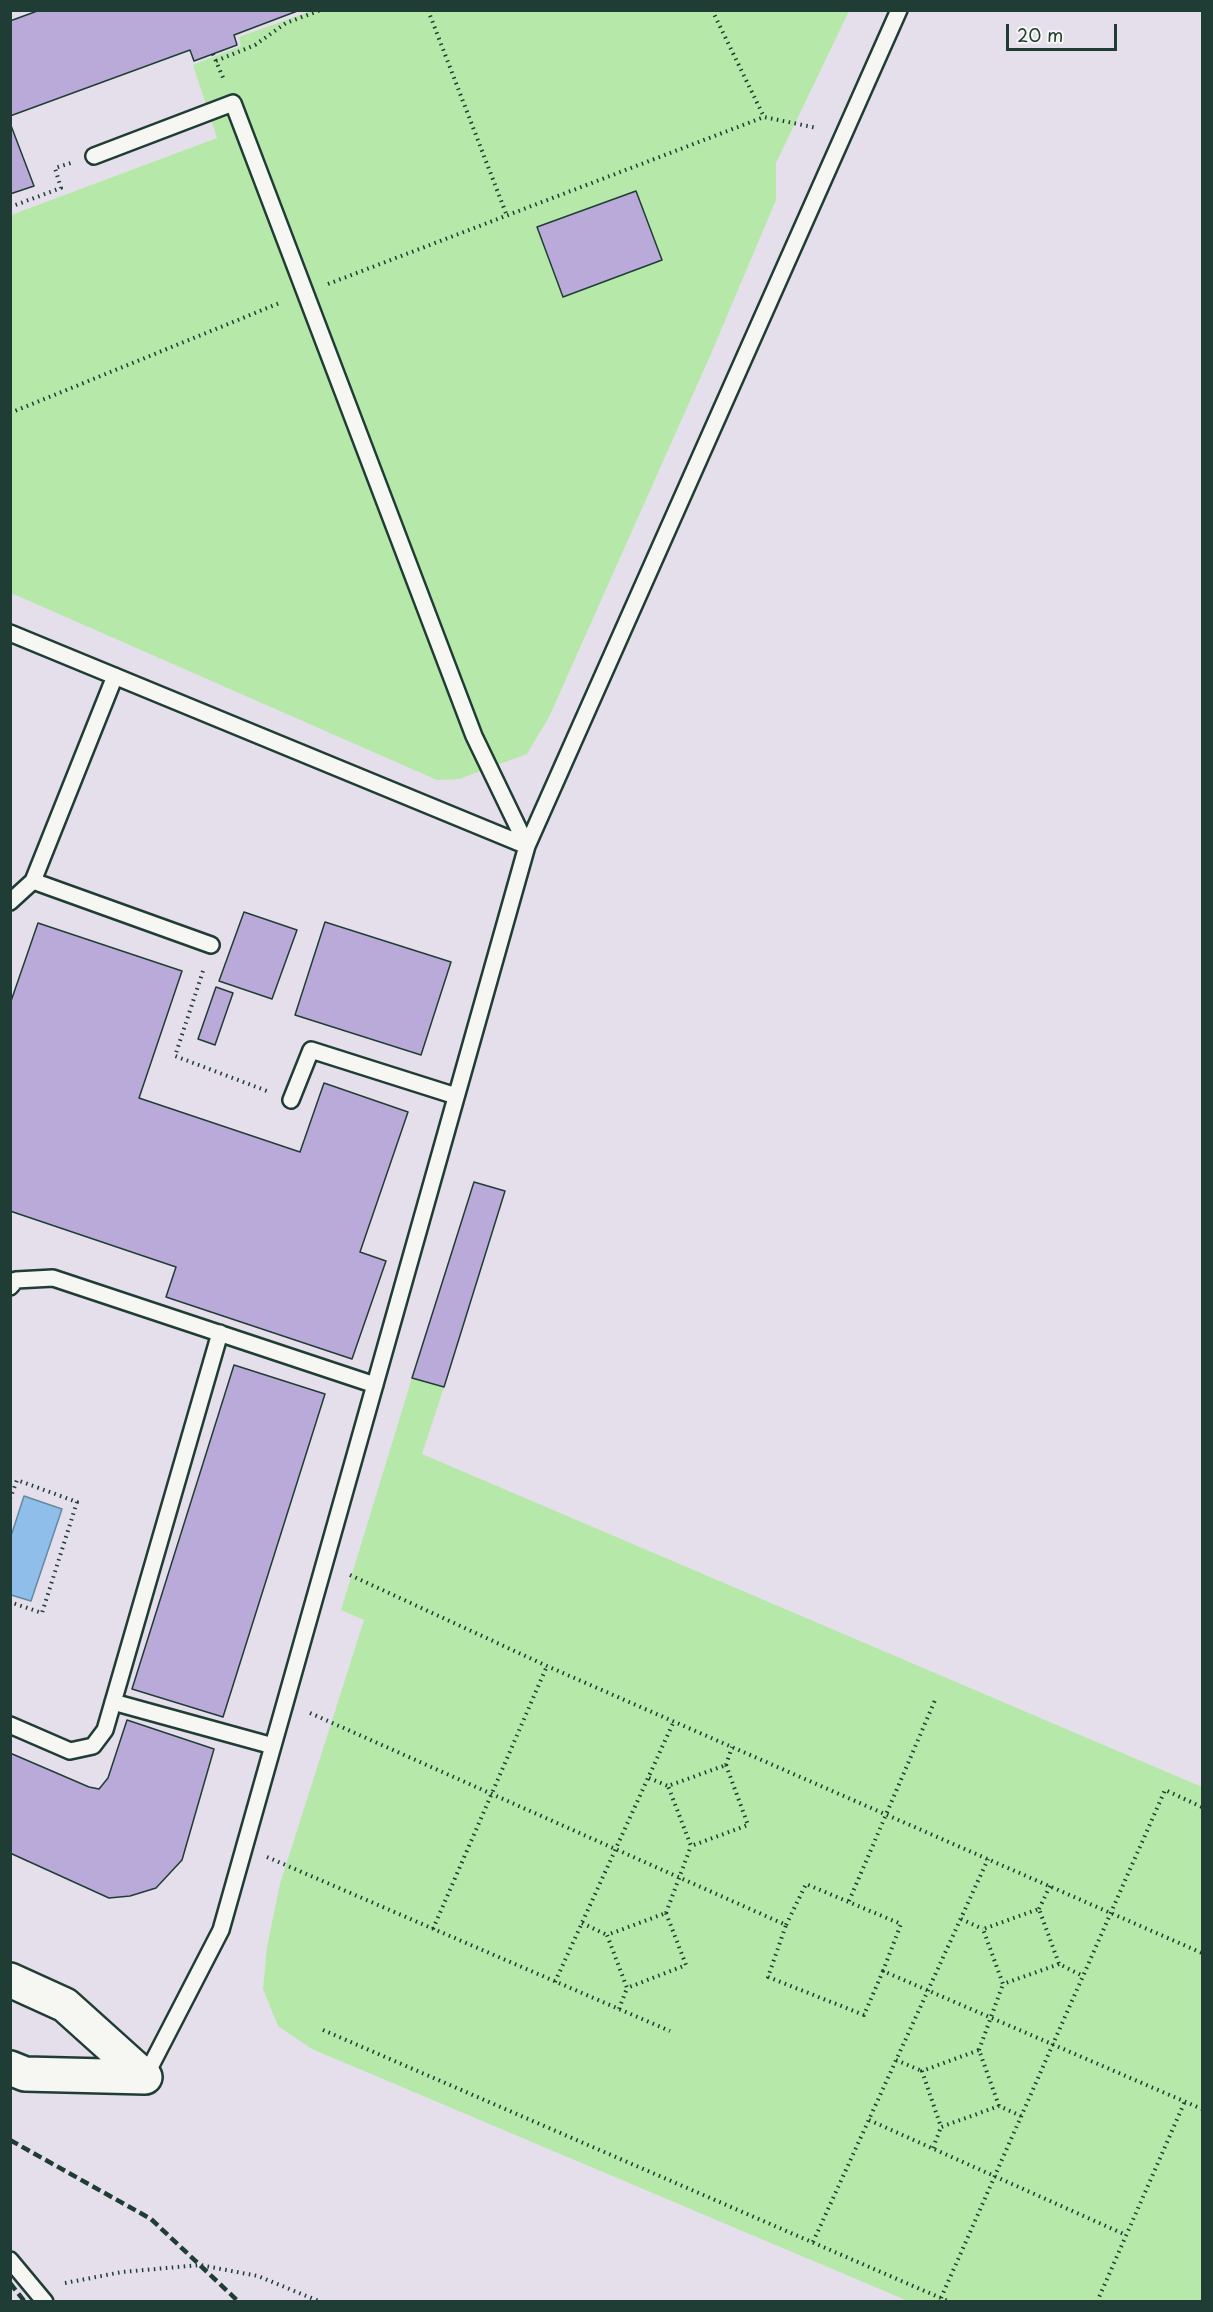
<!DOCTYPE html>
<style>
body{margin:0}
#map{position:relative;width:1213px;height:2312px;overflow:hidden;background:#f6f6f2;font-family:"Playpen Sans",sans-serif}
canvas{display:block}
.frame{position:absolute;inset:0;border:12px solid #1f3d34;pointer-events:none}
.scale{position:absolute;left:1006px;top:24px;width:111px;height:27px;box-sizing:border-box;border:3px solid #1f3d34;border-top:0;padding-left:8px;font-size:18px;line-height:21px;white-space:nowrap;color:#1f3d34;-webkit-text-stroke:4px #f6f6f2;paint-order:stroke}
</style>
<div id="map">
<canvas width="1213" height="2312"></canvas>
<div class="frame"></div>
<div class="scale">20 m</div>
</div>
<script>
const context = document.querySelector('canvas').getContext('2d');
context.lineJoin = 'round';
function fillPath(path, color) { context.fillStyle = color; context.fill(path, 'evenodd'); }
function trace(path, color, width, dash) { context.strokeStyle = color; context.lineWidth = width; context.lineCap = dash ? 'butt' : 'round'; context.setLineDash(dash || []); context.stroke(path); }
fillPath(new Path2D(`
 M11 11H1202V2301L11 2302Z`), '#e4dfeb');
fillPath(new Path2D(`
 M311 11H849L776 163V200L710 356 549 717 527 754 459 779 437 780 11 593V215L217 138 193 65 241 46 239 37Z
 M412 1378 444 1387 422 1454 1202 1787V2301H908L312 2049 278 2026 263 1989 267 1947 280 1884 364 1620 341 1610Z`), '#b6e9a9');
const water = new Path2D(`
 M24 1496 62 1509 31 1601 11 1595V1536Z`);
fillPath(water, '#8ebee9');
trace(water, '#628aa1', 1.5);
const building = new Path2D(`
 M40 10H300L234 35 237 45 194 61 190 50 10 116V21Z
 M10 123 34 186 10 194Z
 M636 191 662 260 563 297 537 227Z
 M244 912 297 930 272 999 219 981Z
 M325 922 451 962 421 1055 295 1015Z
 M38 923 182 971 139 1098 300 1152 324 1083 408 1112 360 1252 386 1261 352 1359 166 1297 176 1267 10 1211V1004Z
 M216 987 233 993 215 1045 198 1039Z
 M474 1182 505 1191 444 1387 412 1378Z
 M234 1365 325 1394 223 1717 132 1689Z
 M127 1720 214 1749 182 1860 156 1888 130 1896 109 1898 10 1853V1753L89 1787 99 1789 108 1778Z`);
fillPath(building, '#b9aada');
trace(building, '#1f3d34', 1.5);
const service = new Path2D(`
 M10 633 527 846 474 736 233 103 94 156
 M33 881 211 945
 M10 902 33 881 115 676
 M291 1100 311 1050 456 1096
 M10 1287 16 1280 53 1278 375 1385
 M113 1702 273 1746
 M10 1725 70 1751 93 1746 105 1730 220 1333
 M145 2077 221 1930 527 846 899 10
 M10 2260 45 2302`);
const tertiary = new Path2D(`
 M10 1980 65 2005 145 2077 25 2074 10 2068`);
trace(service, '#1f3d34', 20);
trace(tertiary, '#1f3d34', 38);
trace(new Path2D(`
 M428 10 507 216
 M712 10 764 117
 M213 54 224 80
 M216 61 255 45 286 23 321 10
 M10 207 61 188 55 168 71 163
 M328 284 764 117 817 128
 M10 413 282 302
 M203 971 175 1056 267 1091
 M10 1499 17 1480 77 1502 42 1613 10 1602
 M350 1575 547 1666 1202 1953
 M310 1713 786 1925 768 1977 864 2015 883 1971 1202 2109
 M726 1765 748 1825 691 1846 668 1786Z
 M726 1765 732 1747
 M649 1778 668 1786
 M267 1857 670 2031
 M849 1901 936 1698
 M1039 1909 1050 1886
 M666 1913 686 1965 627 1988 607 1935Z
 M666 1913 691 1846
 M961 1919 983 1929
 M582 1923 607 1935
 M786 1925 806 1884 901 1924 883 1971
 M433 1929 547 1666
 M1059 1964 1003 1984 983 1929 1039 1909 1059 1964 1083 1976
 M555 1982 674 1721
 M619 2009 627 1988
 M323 2030 950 2302
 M979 2050 1003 1984
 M896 2060 922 2071
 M999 2106 979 2050 922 2071 941 2127 999 2106 1021 2116
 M869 2120 1126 2235
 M933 2148 941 2127
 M813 2242 988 1859
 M65 2283 122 2272 200 2265 258 2276 321 2302
 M941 2298 1165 1790 1202 1807
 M1097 2302 1185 2101`), '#1f3d34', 4, [1.5, 4.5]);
trace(service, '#f6f6f2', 15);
trace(tertiary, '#f6f6f2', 33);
trace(new Path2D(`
 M10 2140 151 2219 239 2302
 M10 2283 25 2302`), '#1f3d34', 4.5, [9, 4.5]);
</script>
